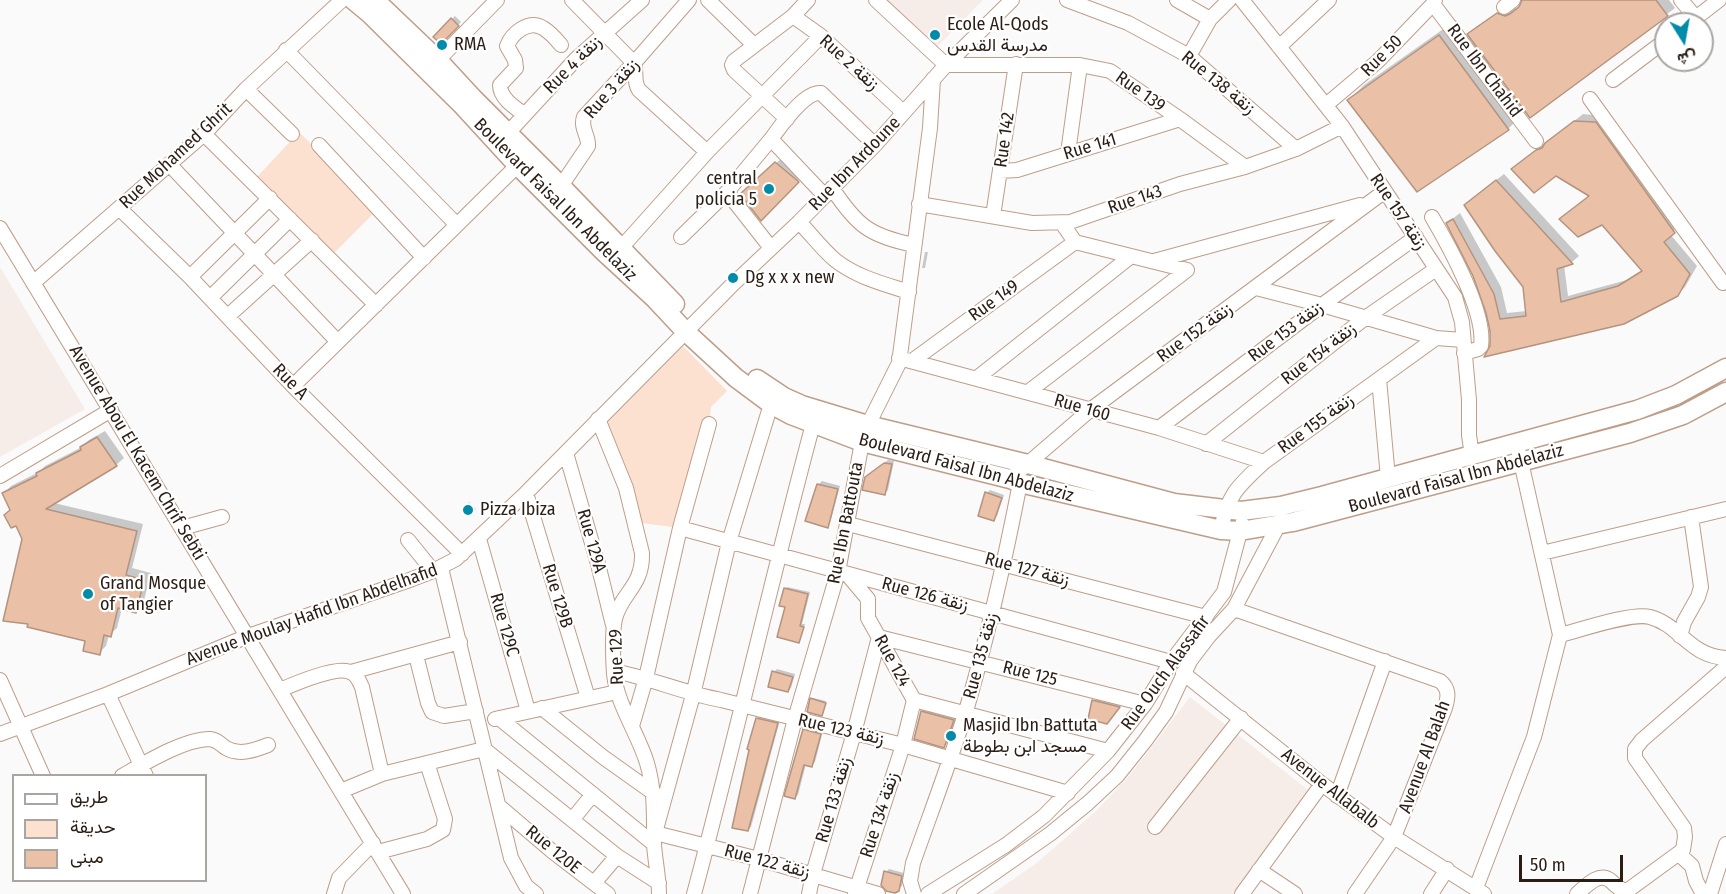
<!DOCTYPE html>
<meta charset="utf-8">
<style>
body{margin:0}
#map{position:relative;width:1726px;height:894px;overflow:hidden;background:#fafafa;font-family:"Fira Sans Condensed",Vazirmatn,sans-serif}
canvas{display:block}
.legend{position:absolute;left:12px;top:774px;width:195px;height:108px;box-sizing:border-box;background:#fff;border:2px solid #aaa5a1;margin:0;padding:8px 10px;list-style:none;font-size:18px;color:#2a1d15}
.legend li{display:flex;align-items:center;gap:12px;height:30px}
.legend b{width:30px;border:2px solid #aaa5a1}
.north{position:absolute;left:1654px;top:12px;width:60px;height:60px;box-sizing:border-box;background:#fff;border:2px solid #aaa5a1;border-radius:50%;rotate:169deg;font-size:16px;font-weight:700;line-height:24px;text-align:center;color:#2a1d15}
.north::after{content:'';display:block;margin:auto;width:21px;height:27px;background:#008ba9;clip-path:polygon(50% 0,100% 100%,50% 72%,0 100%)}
.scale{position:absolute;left:1519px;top:855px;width:104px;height:27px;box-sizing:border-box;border:3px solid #2a1d15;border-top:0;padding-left:8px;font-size:18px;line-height:21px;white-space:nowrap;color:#2a1d15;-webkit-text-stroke:4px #fff;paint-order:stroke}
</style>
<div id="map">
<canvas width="1726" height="894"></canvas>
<ul class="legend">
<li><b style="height:8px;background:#fff"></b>طريق</li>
<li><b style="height:16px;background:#fce0d0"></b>حديقة</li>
<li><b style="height:16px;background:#eac1a7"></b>مبنى</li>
</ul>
<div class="north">ش</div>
<div class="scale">50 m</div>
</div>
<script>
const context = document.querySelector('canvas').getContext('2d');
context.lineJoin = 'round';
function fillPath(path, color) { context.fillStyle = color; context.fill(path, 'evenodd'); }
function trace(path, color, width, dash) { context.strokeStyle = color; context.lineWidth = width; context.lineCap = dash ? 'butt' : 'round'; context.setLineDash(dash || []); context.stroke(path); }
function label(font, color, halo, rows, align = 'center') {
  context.font = font + ' "Fira Sans Condensed",Vazirmatn,sans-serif'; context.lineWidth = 4.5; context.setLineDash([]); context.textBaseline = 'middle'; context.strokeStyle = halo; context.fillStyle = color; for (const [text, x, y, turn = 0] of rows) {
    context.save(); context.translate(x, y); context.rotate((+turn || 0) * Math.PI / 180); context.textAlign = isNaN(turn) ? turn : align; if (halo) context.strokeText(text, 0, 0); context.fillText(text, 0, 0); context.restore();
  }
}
fillPath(new Path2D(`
 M886 0H983L936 48Z
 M0 267 85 409 0 457Z
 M1190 697 1312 793 1239 894H992L1038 862 1096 811 1129 776Z`), '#f6ede8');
fillPath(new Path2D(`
 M299 132 377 210 332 255 257 177Z
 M682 345 727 391 711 407 709 424 680 528 634 522 598 419Z`), '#fce0d0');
fillPath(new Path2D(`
 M1523 0H1669L1675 8 1531 116 1491 64 1489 66 1524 113 1508 129 1417 190 1349 100 1364 85 1456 20 1467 36 1476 27 1506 7 1513 9 1518 7 1523 4Z
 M455 16 461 22 441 42 435 37Z
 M1583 114 1603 116 1681 224 1670 234 1697 266 1685 287 1677 295 1491 346V330L1488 313 1474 276 1447 223 1460 213 1501 287 1507 313 1527 311 1525 287 1473 198 1504 174 1579 256 1572 262 1564 265 1568 296 1627 280 1643 270 1590 195 1556 174 1513 169Z
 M782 158 803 176 762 219 747 189Z
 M925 252H928L925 268H922Z
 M105 431 124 458 116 465 54 503 143 524 132 568 151 573 143 604 136 611 122 608 117 628 109 635 106 646 99 653 87 640 24 539 4 493 11 486 39 472 45 466 82 447 89 440Z
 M888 460 894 461 888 490 885 493 870 474Z
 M822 481 840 486 830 523 827 527 818 485Z
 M990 490 1004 495 997 516 994 519 987 493Z
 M469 502 476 509 469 517 462 509Z
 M787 587 810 592 802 624H805L799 641 786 606 785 589Z
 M777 669 795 674 791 688 788 691 774 672Z
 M813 698 826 701 822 714 812 699Z
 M1097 698 1122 704 1110 719 1094 701Z
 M927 706 958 715 949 741 944 746 922 712Z
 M760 715 780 720 751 827 748 830 757 719Z
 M807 727 823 731 815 762 812 765 806 764 798 795 795 797 804 730Z
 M889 869 904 873 902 886 898 889 886 872Z`), '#0003');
const building = new Path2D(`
 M1522 0H1656L1668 16 1530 118 1467 34 1497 13 1505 16 1510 14 1519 7Z
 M451 18 459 26 441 44 433 37Z
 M1439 35 1509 130 1417 192 1347 100Z
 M1574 121 1596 122 1675 233 1664 242 1690 274 1678 296 1624 324 1484 357 1490 346V331L1486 313 1473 276 1446 223 1453 219 1494 294 1500 319 1526 316 1523 287 1495 251 1464 205 1496 180 1573 264 1557 269 1561 302 1618 286 1642 271 1602 225 1578 237 1559 219 1589 196 1556 176 1534 193 1511 169 1536 150 1542 148 1545 143Z
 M775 162 799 182 761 221 740 194Z
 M97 437 117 466 46 509 137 531 126 575 144 580 136 613 118 608 111 637 104 635 100 655 83 651 85 641 27 627 28 624 3 621 22 539 16 526 11 528 4 515 10 510 2 493 37 476 36 473 81 450 80 447Z
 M884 463 892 464 885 495 862 490 865 477Z
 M817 484 838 489 828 528 805 521Z
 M985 492 1002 498 994 521 978 516Z
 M784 588 808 594 800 626 804 627 799 643 777 637 785 607 779 606Z
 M772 671 793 677 788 692 768 687Z
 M810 698 826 703 822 716 807 712Z
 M1092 700 1120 707 1107 724 1088 719Z
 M921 711 954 720 944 748 914 739Z
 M756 718 778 723 748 831 732 828 749 750 747 749Z
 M803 729 821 734 812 767 804 765 795 799 784 796Z
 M884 871 902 876 899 891 895 893 886 891 881 885Z`);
fillPath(building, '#eac1a7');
trace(building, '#b4937f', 1.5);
const minor = new Path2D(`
 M572 0 634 63C637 73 633 81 639 90L707 152
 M708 0 754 45
 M876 0 946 65H1080L1110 71 1180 119 1245 167
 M1067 0 1128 23 1189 56 1296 149
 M1177 0 1210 19
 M1242 0 1342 126 1455 297 1462 322 1469 400V435L1472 456
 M1681 0 1696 18
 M1433 4 1536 141
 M1504 7 1513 0
 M793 16 821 36 903 112
 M1688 24 1719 0
 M1279 47 1329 0
 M286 50 457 225
 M1189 56 1210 19 1229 0
 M438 60 497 0
 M1613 80 1666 40
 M246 89 292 134
 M1590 99 1723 283
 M1326 105 1378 61 1433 4 1435 0
 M524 114C514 107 500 98 500 85L516 68 515 60 507 46C512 33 529 19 543 28 550 32 556 39 561 45
 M787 119 734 70 732 65 734 61 793 16 808 0
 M508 133 576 59 642 0
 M204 134 376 305
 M771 139 727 192 771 248
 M319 145 424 258
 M1068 153 1080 65
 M169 164 338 342
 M1000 171 1017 170 1180 119
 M561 186 588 146C589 136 580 128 584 117L634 63 689 0
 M832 188C857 226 870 236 914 245
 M825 196 771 139C781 126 804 91 821 93L875 145
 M919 204 1032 223 1070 222 1180 184 1245 167 1296 149 1342 126
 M120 209 190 277 293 386 462 554
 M993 216 1016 64
 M1432 217C1449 246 1486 313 1481 346L1478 349 1464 353
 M799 222C811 234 822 249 835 260 856 277 884 284 909 292
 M1062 223 1075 242 1187 270
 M0 228 403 894
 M681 237 727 192
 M621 248 707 152 821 36
 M1154 261 1360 205
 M190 277 270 198
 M33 283 204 134 246 89 342 0
 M1256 288 1322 305 1436 338 1463 340
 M210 298 290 219
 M228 316 312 240
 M899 358 1159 428 1264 462
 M912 361 1075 242
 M977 378 1130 257
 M1379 379 1388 478
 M293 386 523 160
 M1028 392 1187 270
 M771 404 729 542 693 695 655 833 759 859 878 894
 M598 419 626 488 642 553C643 587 621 593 615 619 612 631 613 661 614 674 617 705 638 733 647 763 655 791 654 816 654 844 655 861 659 877 659 894
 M1159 428 1322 305 1416 237
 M1206 444 1365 318 1436 269
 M566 453 598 564 613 625
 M0 476 111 410
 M1010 479 1090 410 1385 191
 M526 493 588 698
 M848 524 1206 617
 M182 528 222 517
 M680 528 1171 662
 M1221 530C1228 494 1238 486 1264 462L1436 338
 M479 539 528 711
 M408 540 433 571
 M1542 553 1726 509
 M441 568 511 858 526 886 536 894
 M847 574 868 599V618L914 700 1108 751
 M1234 609 1440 681C1450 689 1448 698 1445 708L1394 837 1355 894
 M1560 635C1580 630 1632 612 1650 617 1680 625 1689 656 1726 658
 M1680 636 1684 622 1698 597 1701 587 1691 517
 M416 655 428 703 432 712 444 716 476 711
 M614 671C650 678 684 693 721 700L903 745 1068 793
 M351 672 460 642
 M1183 673 1322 784 1394 837 1484 894
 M0 680 43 776
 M280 690C294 684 336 666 350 672 357 674 359 681 362 687L382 774 484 749 617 856 659 883
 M108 694 146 776
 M542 708 603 757 655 794
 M499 718 654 844
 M495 719 617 692
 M632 726 646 678 680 528 709 424
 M0 734 108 694 248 636 407 581 433 571 456 559 526 493 731 286 799 222 875 145 946 65 1012 0
 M122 776C145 763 184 739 210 739 218 740 220 744 226 748 239 756 255 750 268 745
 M341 791 382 774
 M1337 796 1385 661
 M499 806 553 852 608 894
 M572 820 593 794
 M1155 827 1241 718
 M378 852 427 839 443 830 445 819 427 763
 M1679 854 1692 866 1696 881 1703 894
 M1259 870 1295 894
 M594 883 617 856
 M1476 888 1534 737 1560 635 1519 453
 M334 894 339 878 373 843
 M694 894C736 738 771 580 813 424
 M750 894 795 719 838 572 862 442 868 425 899 363 930 128 933 79
 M809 894 813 874 854 733 879 637 1145 704
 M855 894 903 745 914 700
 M914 894 910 881 913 863C931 812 950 762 966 711 988 636 1005 560 1020 483
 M928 894 1006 845 1044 816 1108 751 1145 704 1171 662 1224 592 1242 524
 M964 894 1050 834 1088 803 1117 776 1145 741 1166 712 1190 661 1209 636 1234 609 1279 524
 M1242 894 1322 784
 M1431 894 1447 869
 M1577 894C1586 886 1599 871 1611 881 1616 886 1620 890 1627 891L1683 850 1685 837 1684 828 1635 758V749L1642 740 1726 667
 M1710 894 1726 844`);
const major = new Path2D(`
 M353 0 370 14 461 104 517 165 605 253 655 299 686 332 736 378 771 404 791 415 862 442 1010 479 1020 483 1221 530 1240 531 1293 522 1630 433 1683 415 1726 392
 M375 0 438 60 474 99 561 186 675 304
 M757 379 784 397 802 405 868 425 1028 464 1174 503 1241 511 1281 506 1322 496 1637 410 1676 395 1726 368`);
trace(minor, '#be9e89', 16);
trace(major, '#be9e89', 21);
trace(minor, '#fff', 14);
trace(major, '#fff', 18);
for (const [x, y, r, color] of [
 [935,35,6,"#008ba9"],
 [442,45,6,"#008ba9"],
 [769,189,6,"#008ba9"],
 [733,278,6,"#008ba9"],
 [468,510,6,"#008ba9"],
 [88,594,6,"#008ba9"],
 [951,736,6,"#008ba9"]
]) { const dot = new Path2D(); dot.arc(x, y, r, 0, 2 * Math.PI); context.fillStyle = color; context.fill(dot); trace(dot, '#fff', 2); }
label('18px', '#2a1d15', '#fff', [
 ["Ecole Al-Qods",947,25],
 ["مدرسة القدس",947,46],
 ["RMA",454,45],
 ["central",757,179,"right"],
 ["policia 5",757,200,"right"],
 ["Dg x x x new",745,278],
 ["Pizza Ibiza",480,510],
 ["Grand Mosque",100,584],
 ["of Tangier",100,605],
 ["Masjid Ibn Battuta",963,726],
 ["مسجد ابن بطوطة",963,747]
], 'left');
label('18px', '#2a1d15', '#fff', [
 ["Rue 50",1382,56,-45],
 ["Rue 2 زنقة",849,63,42],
 ["Rue 4 زنقة",573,65,-45],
 ["Rue Ibn Chahid",1484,71,53],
 ["Rue 138 زنقة",1218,83,39],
 ["Rue 3 زنقة",612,89,-49],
 ["Rue 139",1140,92,35],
 ["Rue 142",1005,140,-82],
 ["Rue 141",1090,147,-17],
 ["Rue Mohamed Ghrit",176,156,-43],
 ["Rue Ibn Ardoune",855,164,-46],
 ["Boulevard Faisal Ibn Abdelaziz",555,200,45],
 ["Rue 143",1135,200,-19],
 ["Rue 157 زنقة",1398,212,56],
 ["Rue 149",994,301,-36],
 ["Rue 153 زنقة",1286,332,-37],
 ["Rue 152 زنقة",1195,333,-36],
 ["Rue 154 زنقة",1319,354,-38],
 ["Rue A",290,382,46],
 ["Rue 160",1082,408,16],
 ["Rue 155 زنقة",1316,424,-36],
 ["Avenue Abou El Kacem Chrif Sebti",137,453,59],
 ["Boulevard Faisal Ibn Abdelaziz",966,468,15],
 ["Boulevard Faisal Ibn Abdelaziz",1456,479,-15],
 ["Rue Ibn Battouta",846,523,-79],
 ["Rue 129A",591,541,74],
 ["Rue 127 زنقة",1027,570,15],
 ["Rue 126 زنقة",925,595,15],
 ["Rue 129B",557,596,73],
 ["Avenue Moulay Hafid Ibn Abdelhafid",312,615,-20],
 ["Rue 129C",504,625,74],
 ["Rue 135 زنقة",981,656,-75],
 ["Rue 129",617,657,-92],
 ["Rue 124",892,661,61],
 ["Rue Ouch Alassafir",1166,673,-54],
 ["Rue 125",1030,674,14],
 ["Rue 123 زنقة",841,730,13],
 ["Avenue Al Balah",1425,757,-70],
 ["Avenue Allabalb",1330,789,38],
 ["Rue 133 زنقة",834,800,-74],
 ["Rue 134 زنقة",880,815,-72],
 ["Rue 120E",553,850,39],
 ["Rue 122 زنقة",767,862,15]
]);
</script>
